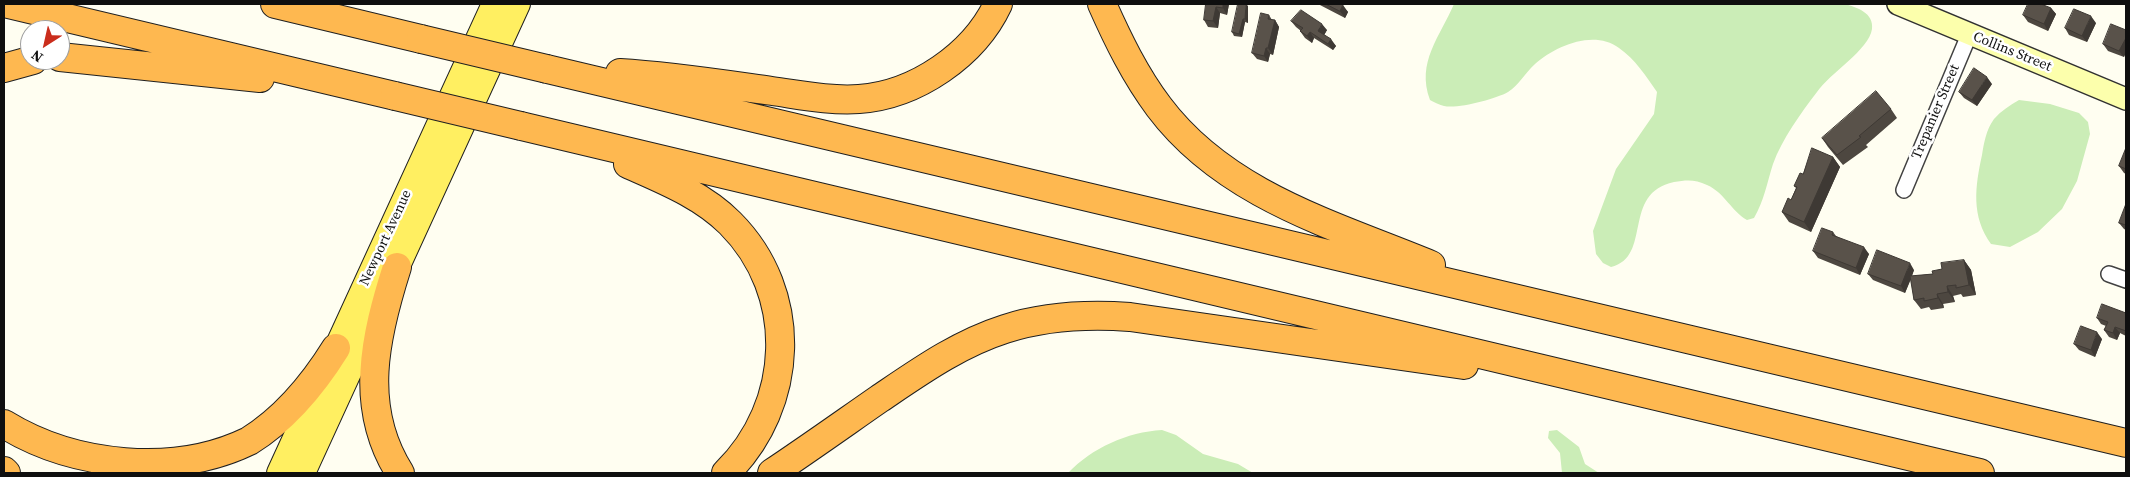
<!DOCTYPE html>
<style>
body{margin:0}
#map{position:relative;width:2130px;height:477px;overflow:hidden;background:#fffef1;font-family:"Source Serif 4",serif}
canvas{display:block}
.frame{position:absolute;inset:0;border:5px solid #0f0f0f;pointer-events:none}
.north{position:absolute;left:20px;top:20px;width:50px;height:50px;box-sizing:border-box;background:#fff;border:1px solid #9f9f9f;border-radius:50%;rotate:215deg;font-size:14px;font-weight:700;line-height:20px;text-align:center;color:#0f0f0f}
.north::after{content:'';display:block;margin:auto;width:18px;height:22px;background:#ca2d1c;clip-path:polygon(50% 0,100% 100%,50% 72%,0 100%)}
</style>
<div id="map">
<canvas width="2130" height="477"></canvas>
<div class="frame"></div>
<div class="north">N</div>
</div>
<script>
const context = document.querySelector('canvas').getContext('2d');
context.lineJoin = 'round';
function fillPath(path, color) { context.fillStyle = color; context.fill(path, 'evenodd'); }
function trace(path, color, width, dash) { context.strokeStyle = color; context.lineWidth = width; context.lineCap = dash ? 'butt' : 'round'; context.setLineDash(dash || []); context.stroke(path); }
function label(font, color, halo, rows, align = 'center') {
  context.font = font + ' "Source Serif 4",serif'; context.lineWidth = 5; context.setLineDash([]); context.textBaseline = 'middle'; context.strokeStyle = halo; context.fillStyle = color; for (const [text, x, y, turn = 0] of rows) {
    context.save(); context.translate(x, y); context.rotate((+turn || 0) * Math.PI / 180); context.textAlign = isNaN(turn) ? turn : align; if (halo) context.strokeText(text, 0, 0); context.fillText(text, 0, 0); context.restore();
  }
}
fillPath(new Path2D(`
 M1454 4H1844C1857 7 1874 13 1872 29 1869 50 1830 73 1817 92 1801 113 1782 139 1773 164 1767 183 1764 201 1754 218L1747 220C1731 211 1725 193 1707 185 1695 179 1686 180 1674 182 1621 193 1653 257 1611 267L1603 263 1596 254 1593 231 1616 169 1654 114 1657 92C1646 76 1635 59 1619 48 1594 29 1555 46 1535 64 1525 73 1519 85 1508 92 1496 99 1458 109 1444 106 1440 105 1434 102 1430 100 1416 62 1440 37 1454 4Z
 M2019 100 2050 104 2079 113 2088 122 2090 134 2077 181 2062 209 2038 232 2010 247 1991 244C1971 216 1975 187 1982 155 1984 143 1986 130 1994 119 2001 111 2010 105 2019 100Z
 M1162 430 1176 435 1203 454 1238 464 1253 473H1068C1092 448 1127 432 1162 430Z
 M1557 430 1579 447 1585 464 1599 473H1562L1560 453 1548 438 1549 431Z`), '#cbedb7');
const street = new Path2D(`
 M1904 190 1969 35
 M2109 274 2126 280`);
const secondary = new Path2D(`
 M1898 4 2126 99`);
const primary = new Path2D(`
 M279 473 494 4
 M303 473 518 4`);
const highway = new Path2D(`
 M8 4 395 96
 M275 4 421 39
 M1102 4C1118 40 1135 75 1159 107 1225 195 1334 225 1431 265
 M60 57 260 78
 M4 68 33 60
 M547 69 2126 443
 M620 73C671 76 722 84 772 91 801 95 830 101 859 99 916 95 974 55 998 4
 M521 126 1980 473
 M628 164C664 180 702 195 730 223 800 293 795 405 726 473
 M397 267C375 336 358 407 400 473
 M4 424C74 467 175 477 249 441 286 418 313 385 336 348
 M4 471 6 473
 M772 473C808 449 843 424 879 399 919 372 958 344 1005 329 1045 316 1088 314 1130 317L1464 365`);
trace(street, '#424242', 18);
trace(secondary, '#313131', 24);
trace(primary, '#202020', 26);
trace(highway, '#202020', 30);
trace(street, '#fff', 15);
trace(secondary, '#fcffac', 21);
trace(primary, '#ffef61', 24);
trace(highway, '#feb850', 28);
const highwayBridge = new Path2D(`
 M421 39 547 69
 M395 96 521 126`);
trace(highwayBridge, '#202020', 30, []);
trace(highwayBridge, '#feb850', 28);
fillPath(new Path2D(`
 M1206 4H1229L1227 15 1220 13 1218 28 1208 27 1204 20Z
 M1318 4H1340L1348 12 1345 18Z
 M1248 6V23L1245 22 1242 37 1234 36 1232 32Z
 M2051 8 2056 14 2048 31 2028 22 2023 15Z
 M1269 15 1272 20H1275L1279 27 1273 55 1270 54 1268 62 1257 59 1252 53Z
 M1291 21 1327 30 1324 35 1336 46 1333 50 1314 38 1312 43 1305 38 1300 31H1301L1296 27Z
 M2096 23 2087 42 2069 35 2065 28Z
 M2126 30V52L2124 57 2108 51 2103 44Z
 M1992 84 1977 106 1964 98 1959 92Z
 M1891 109 1897 118 1866 145 1868 147 1843 165 1828 147 1822 138Z
 M2126 148V174L2124 173 2119 166Z
 M1833 157 1840 167 1811 232 1789 222 1782 212 1791 200 1796 188 1794 186 1803 174Z
 M2126 204V230L2124 229 2119 223Z
 M1833 232 1836 236 1869 254 1860 275 1818 258 1813 251Z
 M1964 260 1971 270 1976 295 1963 297 1961 294 1953 296 1955 302 1943 304 1944 308 1931 310 1929 307 1921 309 1914 300 1911 279 1905 293 1873 280 1868 274 1914 270 1912 276 1933 274 1942 269Z
 M2126 313V336L2120 333 2117 340 2109 337 2104 330 2106 326 2101 324 2097 318Z
 M2102 339 2095 357 2079 350 2074 344Z`), '#4d4740');
fillPath(new Path2D(`
 M1223 4H1229L1227 15 1223 8Z
 M1246 4 1248 6V23L1245 19Z
 M1343 5 1348 12 1345 18 1340 11Z
 M1216 7 1220 13 1218 28 1213 21Z
 M2051 8 2056 14 2048 31 2044 24Z
 M2091 16 2096 23 2087 42 2082 36Z
 M1243 19 1245 22 1242 37 1239 34Z
 M1275 20 1279 27 1273 55 1268 48Z
 M1322 24 1327 30 1323 37 1318 31Z
 M1310 32 1314 38 1312 43 1307 36Z
 M2126 38V52L2124 57 2119 51Z
 M1331 39 1336 46 1333 50 1328 44Z
 M1266 48 1270 54 1268 62 1264 56Z
 M1987 77 1992 84 1977 106 1972 100Z
 M1833 157 1840 167 1811 232 1804 222Z
 M1864 247 1869 254 1860 275 1856 268Z
 M1964 260 1971 270 1976 295 1969 285Z
 M1910 263 1914 270 1905 293 1901 286Z
 M1947 286 1953 296 1955 302 1948 292Z
 M1937 294 1943 304 1944 308 1938 298Z
 M2115 327 2120 333 2117 340 2113 333Z
 M2097 332 2102 339 2095 357 2091 350Z`), '#3e3934');
const building = new Path2D(`
 M1206 4H1223V8L1216 7 1213 21 1204 20Z
 M1238 4H1246L1245 19H1243L1239 34 1232 32Z
 M1326 4H1340L1343 5 1340 11Z
 M2028 4H2041L2051 8 2044 24 2023 15Z
 M2074 9 2091 16 2082 36 2065 28Z
 M1301 10 1322 24 1318 31 1331 39 1328 44 1310 32 1307 36 1300 31 1303 28 1291 21Z
 M1261 13 1269 15 1268 19 1275 20 1268 48H1266L1264 56 1252 53Z
 M2111 24 2126 30V38L2119 51 2103 44Z
 M1974 68 1987 77 1972 100 1959 92Z
 M1876 91 1891 109 1859 136 1861 137 1837 155 1822 138Z
 M1812 148 1833 157 1804 222 1782 212 1788 198 1791 200 1797 187 1794 186 1800 173 1803 174Z
 M2126 148V169L2119 166Z
 M2126 204V225L2119 223Z
 M1822 228 1833 232 1832 235 1864 247 1856 268 1813 251Z
 M1877 250 1910 263 1901 286 1868 274Z
 M1964 260 1969 285 1956 288V285L1947 286 1948 292 1937 294 1938 298 1924 301V298L1914 300 1910 276 1933 274 1932 271 1942 269 1941 263Z
 M2102 304 2126 313V331L2115 327 2113 333 2104 330 2108 322 2097 318Z
 M2081 326 2097 332 2091 350 2074 344Z`);
fillPath(building, '#59524a');
trace(building, '#3e3934', 1);
label('14px', '#0f0f0f', '#fff', [
 ["Collins Street",2012,52,22],
 ["Trepanier Street",1936,112,-67],
 ["Newport Avenue",386,238,-65]
]);
</script>
